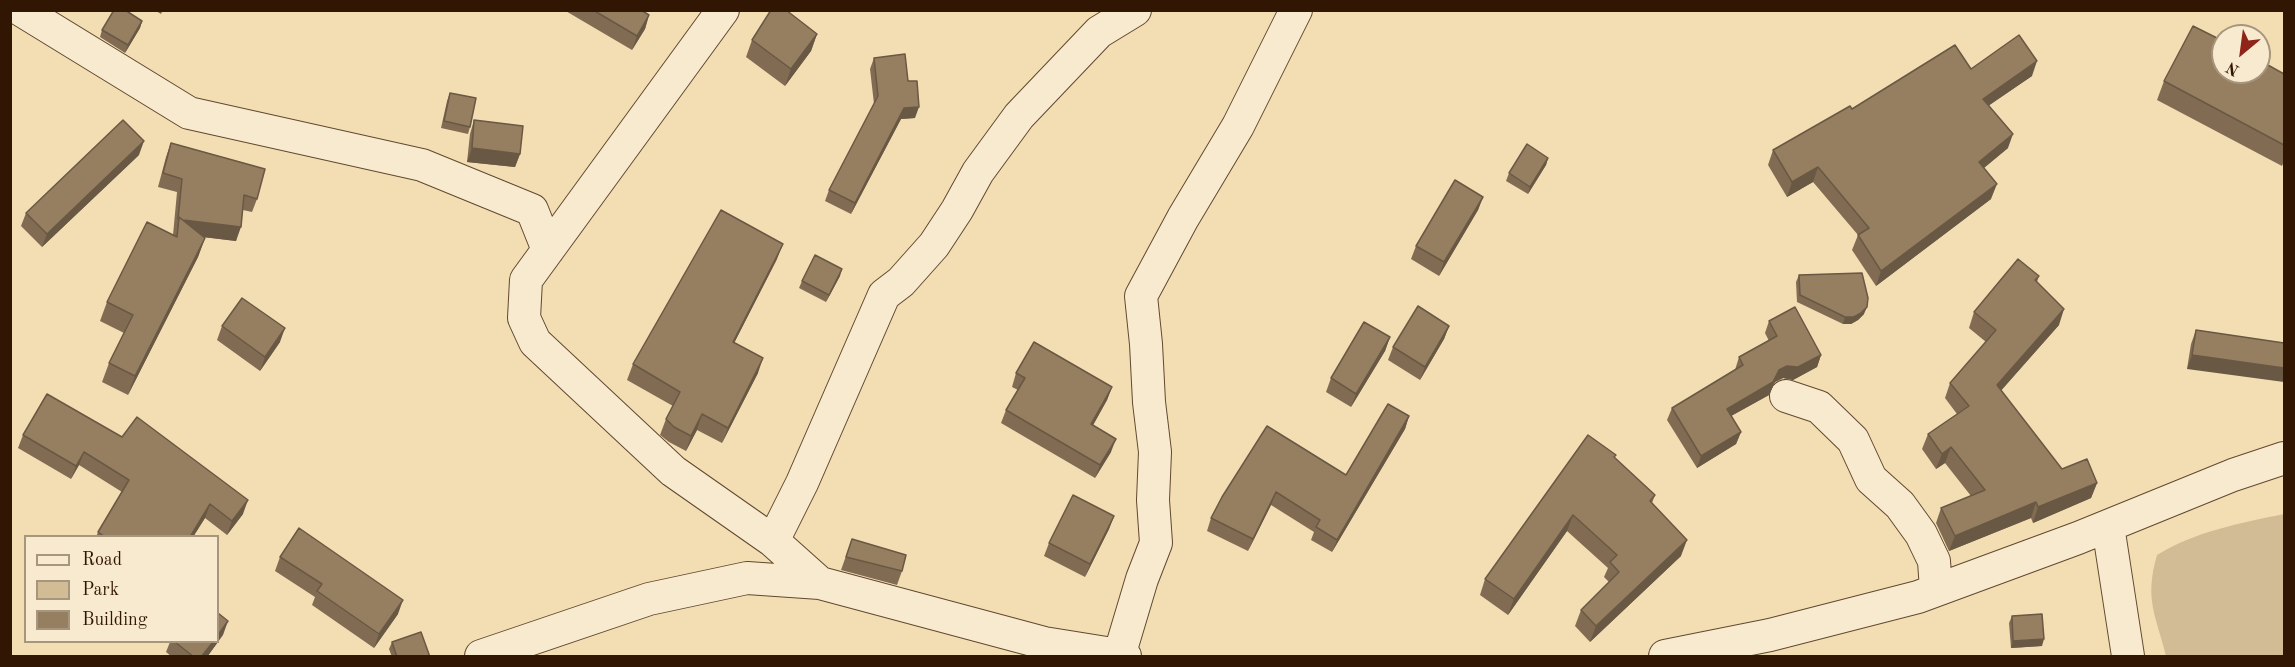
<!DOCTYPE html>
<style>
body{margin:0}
#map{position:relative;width:2295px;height:667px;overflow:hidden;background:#f3deb4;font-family:"Old Standard TT",serif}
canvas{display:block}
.frame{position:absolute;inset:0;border:12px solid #321604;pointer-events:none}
.legend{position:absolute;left:24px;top:535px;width:195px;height:108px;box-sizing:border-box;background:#f7eace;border:2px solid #a8957d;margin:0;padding:8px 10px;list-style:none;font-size:18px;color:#321604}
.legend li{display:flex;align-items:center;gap:12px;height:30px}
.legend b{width:30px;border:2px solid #a8957d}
.north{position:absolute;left:2211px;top:24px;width:60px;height:60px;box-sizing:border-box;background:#f7eace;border:2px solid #a8957d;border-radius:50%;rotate:209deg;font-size:16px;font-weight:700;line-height:24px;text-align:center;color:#321604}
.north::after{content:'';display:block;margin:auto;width:21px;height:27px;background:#8f2418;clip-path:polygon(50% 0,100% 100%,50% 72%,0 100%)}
</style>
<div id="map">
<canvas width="2295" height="667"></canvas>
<div class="frame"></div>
<ul class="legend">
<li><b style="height:8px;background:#f7eace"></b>Road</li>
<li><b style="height:16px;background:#d2bc96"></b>Park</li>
<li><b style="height:16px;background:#967e60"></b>Building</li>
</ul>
<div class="north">N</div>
</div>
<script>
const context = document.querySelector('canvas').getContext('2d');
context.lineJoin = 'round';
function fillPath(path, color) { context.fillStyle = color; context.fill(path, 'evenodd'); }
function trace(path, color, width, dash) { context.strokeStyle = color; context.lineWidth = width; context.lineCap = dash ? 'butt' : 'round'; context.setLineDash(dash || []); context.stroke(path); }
fillPath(new Path2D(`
 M2284 514V656H2166C2156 615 2144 600 2157 555 2196 531 2241 523 2284 514Z`), '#d2bc96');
const minor = new Path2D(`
 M21 10 189 113 422 165 532 210 548 250
 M723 10 526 280 524 318 535 342 673 471 773 541 820 583
 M1786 396 1819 407 1853 440 1871 479 1900 505 1921 534 1934 561 1936 590
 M2108 526 2128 656
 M773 541 802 483 884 295 901 282 934 245 957 210 978 172 1019 116 1099 32 1135 10
 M481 656 649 599 747 578 820 583 1044 643 1125 656
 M1119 656 1142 579 1156 543 1153 500 1155 452 1149 402 1146 344 1141 296 1183 218 1238 126 1296 10
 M1665 656 1770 635 1918 597 2078 538 2233 475 2284 458`);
trace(minor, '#624830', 34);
trace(minor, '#f7eace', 32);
fillPath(new Path2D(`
 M154 10H163L161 14Z
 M564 10H641L649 15 645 29 632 50Z
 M142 21 140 28 125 53 100 37 102 30Z
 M817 34 811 51 785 86 746 57 752 40Z
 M874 58 908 81 915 118 901 119 851 214 825 201 829 190 874 104 870 69Z
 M1971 69 2032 76 1989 105 2008 148 1984 168 1991 199 1876 286 1852 250 1858 235 1813 182 1787 197 1768 165 1773 150 1852 109Z
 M2284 74V161L2282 166 2157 100 2164 81Z
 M450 93 470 127 468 134 441 128 447 101Z
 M474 120 520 154 515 167 467 162 470 134Z
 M171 143 257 199 252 212 243 210 236 241 204 237 205 238 198 257 128 395 102 382 109 363 124 333 100 321 107 302 173 235 177 192 158 187 166 157Z
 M139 155 42 247 21 226 26 213Z
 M1548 158 1546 165 1528 194 1506 181 1509 173Z
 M1483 197 1478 210 1439 276 1411 259 1416 246Z
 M777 259 734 343 758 373 722 443 697 430 686 451 669 442 660 435 666 419 673 406 627 380 633 364Z
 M1799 275 1864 314 1858 320 1851 324H1843L1797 302 1796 282Z
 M840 276 826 302 799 288 802 281Z
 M2039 276 2037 282 2059 325 2001 390 2062 469 2097 483 2091 498 2033 523 2031 518 1949 551 1936 523 1941 508 1971 496 1945 463 1936 469 1922 449 1928 434 1957 414 1945 398 1950 383 1986 342 1969 328 1974 312Z
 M1769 321 1821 355 1817 367 1793 380 1783 378 1775 382 1769 395 1731 416 1741 432 1736 444 1697 468 1667 420 1672 408 1735 370 1739 357 1769 341 1765 333Z
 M222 326 280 342 260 371 217 340Z
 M1449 326 1444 339 1420 380 1388 360 1393 347Z
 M2196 330 2284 343 2187 369 2191 344Z
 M1390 337 1385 351 1351 407 1326 392 1331 378Z
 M1016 373 1112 387 1107 400 1093 425 1111 452 1095 478 1001 423 1006 410 1018 390 1012 387Z
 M47 394 243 514 227 535 205 518 193 537H96L98 532 122 492 79 465 71 479 18 448 23 435Z
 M1409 416 1405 429 1332 552 1311 540 1314 532 1271 505 1248 551 1207 531 1211 518 1222 497 1346 475Z
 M1615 458 1655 495 1652 503 1681 556 1590 642 1575 626 1581 610 1609 582 1604 577 1608 568 1567 531 1508 615 1480 595 1485 579Z
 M1114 516 1109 529 1085 577 1044 556 1049 543Z
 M852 539 902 571 897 585 841 570Z
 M280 557 398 614 374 648 312 605 315 597 275 571Z
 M2012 616 2042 646 2011 648 2009 623Z
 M223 635 207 657H172L166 652 170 642H218Z
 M392 642 430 657H392L389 649Z`), '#816c53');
fillPath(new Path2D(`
 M649 15 645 29 632 50 637 36Z
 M142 21 140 28 125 53 128 45Z
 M817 34 811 51 785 86 791 69Z
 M2037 61 2032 76 1978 113 1983 99Z
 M919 107 915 118 901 119 851 214 855 203 904 108Z
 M2013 134 2008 148 1974 176 1979 162Z
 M144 141 139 155 42 247 47 234Z
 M472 148 520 154 515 167 467 162Z
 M1548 158 1546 165 1528 194 1530 187Z
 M1818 167 1813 182 1787 197 1792 182Z
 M1997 184 1991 199 1876 286 1881 271Z
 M1483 197 1478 210 1439 276 1444 262Z
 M179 220 241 227 236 241 177 234Z
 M205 238 198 257 128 395 135 376Z
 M783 244 777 259 727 357 733 342Z
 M842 269 840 276 826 302 829 295Z
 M1867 307 1864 314 1858 320 1851 324H1843L1845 317Z
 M2064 309 2059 325 1992 401 1997 385Z
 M1449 326 1444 339 1420 380 1425 367Z
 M285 328 280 342 260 371 265 357Z
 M1390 337 1385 351 1351 407 1356 394Z
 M1821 355 1817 367 1793 380 1783 378 1775 382 1769 395 1722 421 1727 409 1779 370 1787 366Z
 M2192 355 2284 368V382L2187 369Z
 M763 358 758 373 722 443 728 428Z
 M1112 387 1107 400 1086 438 1091 424Z
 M702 414 697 430 686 451 691 436Z
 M1409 416 1405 429 1332 552 1337 540Z
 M1741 432 1736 444 1697 468 1701 456Z
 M1116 439 1111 452 1095 478 1100 465Z
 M1951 447 1945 463 1936 469 1942 454Z
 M84 452 79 465 71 479 76 466Z
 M2097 483 2091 498 2033 523 2038 507Z
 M1276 492 1271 505 1248 551 1253 539Z
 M248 500 243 514 227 535 232 521Z
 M2036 502 2031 518 1949 551 1955 536Z
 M210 504 205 518 193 537H190Z
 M1573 515 1567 531 1508 615 1514 599Z
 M1114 516 1109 529 1085 577 1090 564Z
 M1687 540 1681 556 1590 642 1596 626Z
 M403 600 398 614 374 648 379 634Z
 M228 621 223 635 207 657H201L213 642H218V635Z
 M2044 639 2042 646 2011 648 2013 641Z`), '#695843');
const building = new Path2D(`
 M114 10H125L142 21 128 45 102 30Z
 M593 10H641L649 15 637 36Z
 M771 10H786L817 34 791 69 752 40Z
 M2193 26 2223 41V72H2259V60L2284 74V145L2164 81Z
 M2019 35 2037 61 1983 99 2013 134 1979 162 1997 184 1881 271 1858 235 1869 228 1818 167 1792 182 1773 150 1850 106 1852 109 1955 45 1971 69Z
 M905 54 908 81H917L919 107 904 108 855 203 829 190 878 96 874 58Z
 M450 93 476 98 470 127 444 121Z
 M123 120 144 141 47 234 26 213Z
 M474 120 523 126 520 154 472 148Z
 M171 143 265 169 257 199 244 195 241 227 183 220 179 217V220L178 219 182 179 163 173Z
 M1527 144 1548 158 1530 187 1509 173Z
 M1455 180 1483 197 1444 262 1416 246Z
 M721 210 783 244 733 342 763 358 728 428 702 414 691 436 674 427 666 419 680 392 633 364Z
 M179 217 205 238 135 376 109 363 133 315 107 302 147 222 177 237Z
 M815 255 842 269 829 295 802 281Z
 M2018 259 2039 276 2035 280 2064 309 1997 385 2062 469 2087 459 2097 483 2038 507 2036 502 1955 536 1941 508 1985 490 1951 447 1942 454 1928 434 1969 406 1950 383 1996 330 1974 312Z
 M1862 273 1868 298 1867 307 1861 313 1854 317H1845L1800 295 1799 275Z
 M242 298 285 328 265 357 222 326Z
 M1418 306 1449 326 1425 367 1393 347Z
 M1795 307 1821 355 1798 367 1787 366 1779 370 1773 382 1727 409 1741 432 1701 456 1672 408 1743 365 1739 357 1777 336 1769 321Z
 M1364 322 1390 337 1356 394 1331 378Z
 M2196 330 2284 343V368L2192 355Z
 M1034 342 1112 387 1091 424 1116 439 1100 465 1006 410 1025 378 1016 373Z
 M47 394 122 437 137 417 248 500 232 521 210 504 190 537H105L98 532 129 480 84 452 76 466 23 435Z
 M1388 404 1409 416 1337 540 1316 527 1320 520 1276 492 1253 539 1211 518 1222 497 1267 426 1346 475Z
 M1588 435 1616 455 1614 457 1655 495 1650 501 1687 540 1596 626 1581 610 1619 572 1610 562 1617 555 1573 515 1514 599 1485 579Z
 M1073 495 1114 516 1090 564 1049 543Z
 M299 528 403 600 379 634 317 591 322 584 280 557Z
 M852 539 906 555 902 571 846 557Z
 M218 613 228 621 218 635Z
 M2042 614 2044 639 2013 641 2012 616Z
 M421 632 430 657H397L392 642Z
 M175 642H213L201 657H194Z`);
fillPath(building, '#967e60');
trace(building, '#695843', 1.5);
</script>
